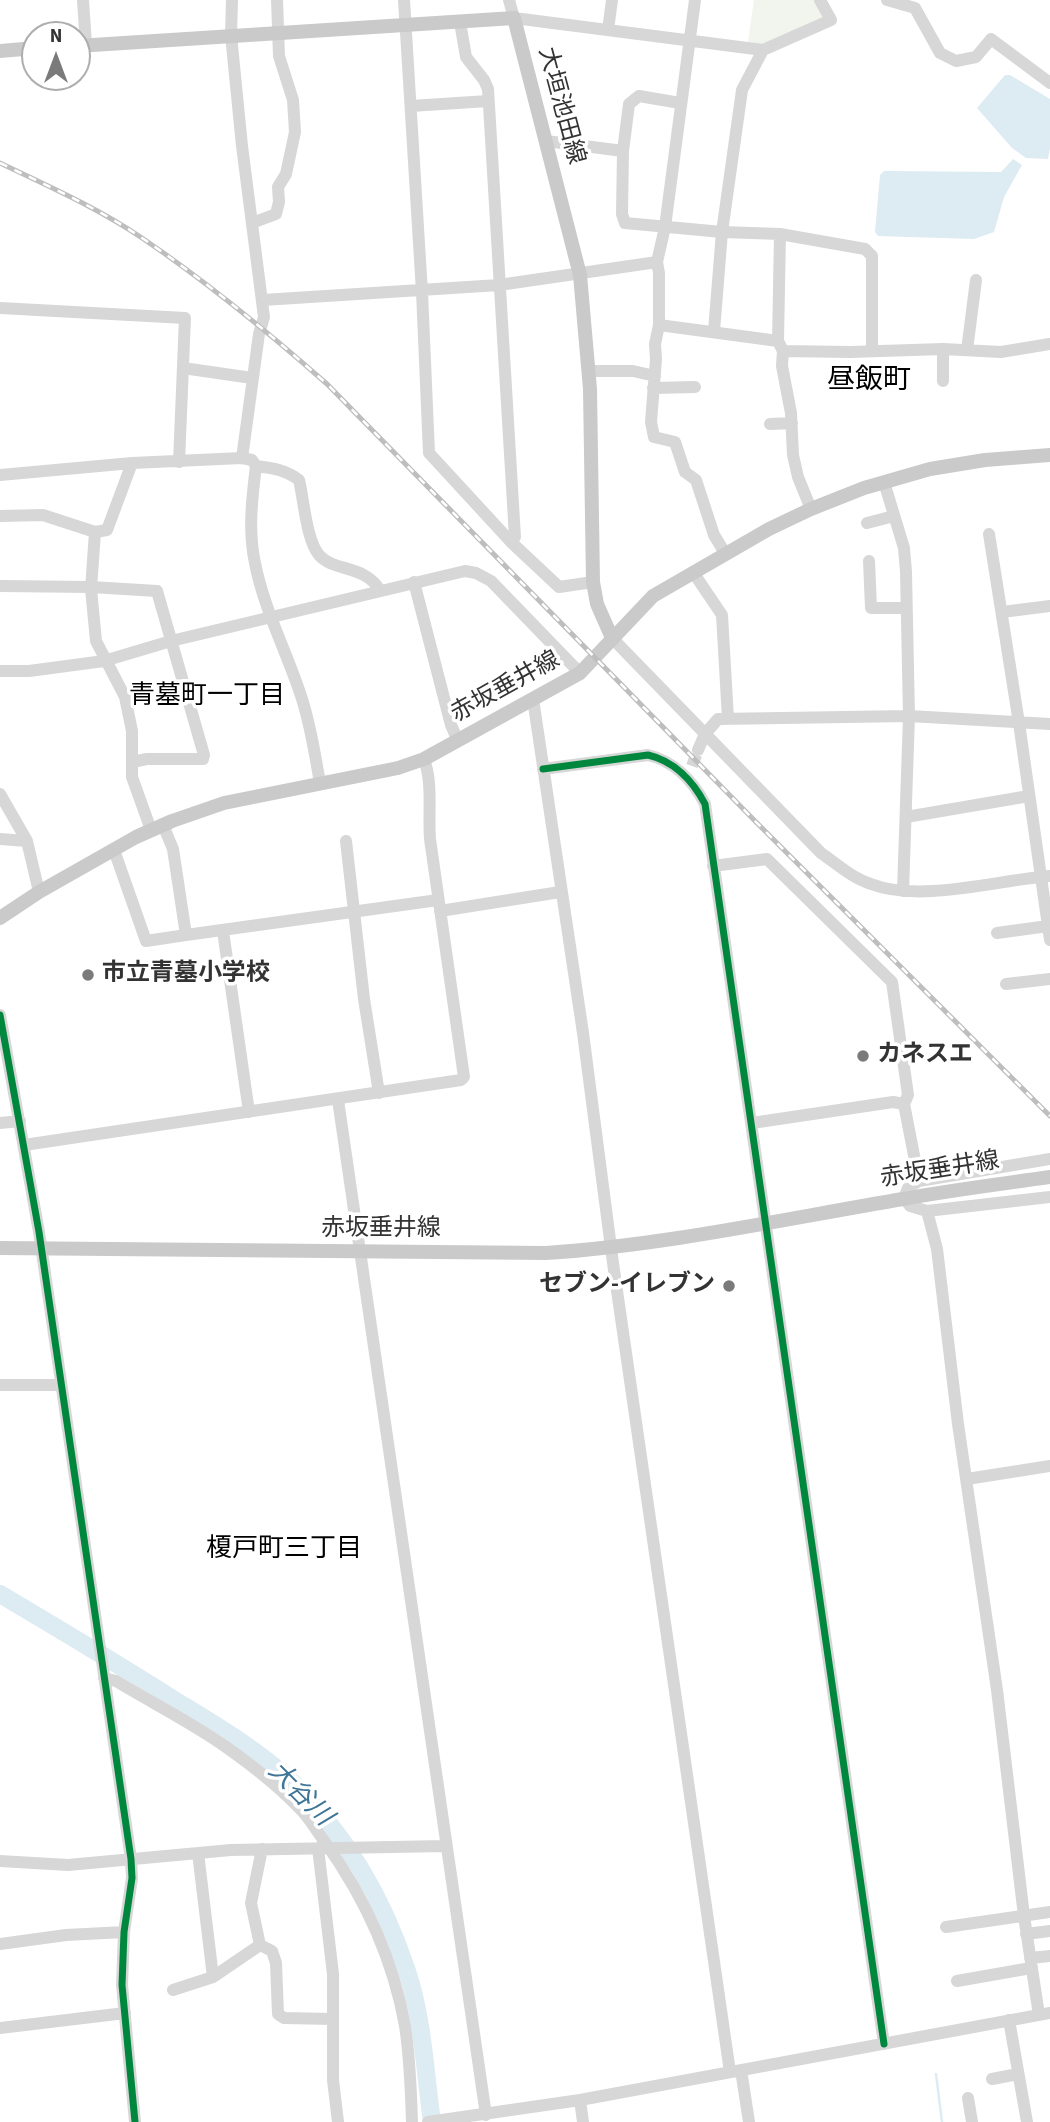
<!DOCTYPE html>
<meta charset="utf-8">
<style>
body{margin:0}
#map{position:relative;width:1050px;height:2122px;overflow:hidden;background:#fff;font-family:"Source Sans 3",sans-serif}
canvas{display:block}
.north{position:absolute;left:21px;top:21px;width:70px;height:70px;box-sizing:border-box;background:#fff;border:2px solid #adadad;border-radius:50%;rotate:0deg;font-size:19px;font-weight:700;line-height:28px;text-align:center;color:#333}
.north::after{content:'';display:block;margin:auto;width:24px;height:32px;background:#7a7a7a;clip-path:polygon(50% 0,100% 100%,50% 72%,0 100%)}
</style>
<div id="map">
<canvas width="1050" height="2122"></canvas>
<div class="north">N</div>
</div>
<script>
const context = document.querySelector('canvas').getContext('2d');
context.lineJoin = 'round';
function fillPath(path, color) { context.fillStyle = color; context.fill(path, 'evenodd'); }
function trace(path, color, width, dash) { context.strokeStyle = color; context.lineWidth = width; context.lineCap = dash ? 'butt' : 'round'; context.setLineDash(dash || []); context.stroke(path); }
function label(font, color, halo, rows, align = 'center') {
  context.font = font + ' "Source Sans 3","Noto Sans JP",sans-serif'; context.lineWidth = 7; context.setLineDash([]); context.textBaseline = 'middle'; context.strokeStyle = halo; context.fillStyle = color; for (const [text, x, y, turn = 0] of rows) {
    context.save(); context.translate(x, y); context.rotate((+turn || 0) * Math.PI / 180); context.textAlign = isNaN(turn) ? turn : align; if (halo) context.strokeText(text, 0, 0); context.fillText(text, 0, 0); context.restore();
  }
}
fillPath(new Path2D(`
 M754 0H815L822 14V18L767 45 748 42Z`), '#f1f5ed');
fillPath(new Path2D(`
 M1005 75H1010L1050 99V148L1048 159 1026 158 1012 148 977 108Z
 M1013 159 1022 165 1004 197 994 232 974 239 878 236 875 232 880 175 884 171 1001 172Z`), '#ddebf3');
trace(new Path2D(`
 M936 2074 942 2122`), '#ddebf3', 2.5);
trace(new Path2D(`
 M0 1594C59 1629 118 1664 176 1701 217 1726 258 1750 293 1783 346 1835 384 1901 407 1971 423 2019 425 2072 432 2122`), '#ddebf3', 18);
trace(new Path2D(`
 M692 766 698 750`), '#d6d6d6', 12, [12, 6]);
trace(new Path2D(`
 M83 0 86 45
 M232 0 231 35 242 146 264 317 259 334 242 458
 M404 0 422 292 429 453 511 542 559 587 593 582
 M509 0 514 18 763 50 831 20 820 0
 M695 0 665 227 657 262 659 273V325L655 344 656 359 651 422 654 437 675 442 685 472 696 480 714 535 725 553
 M887 0 915 8 940 53 956 61 976 57 991 39 1050 83
 M460 22 466 57 484 80 488 89 515 537 511 542
 M608 30 612 0
 M680 103 639 96 629 104 623 151 622 214 625 223 722 232 742 90 763 50
 M411 106 488 101
 M546 141 623 151
 M252 223 276 214 279 202 278 187 286 174 295 132 293 100 279 56 277 0
 M263 300 499 285 657 262
 M0 308 185 318 179 462
 M659 325 778 341 783 351 782 366 791 413 793 455 798 477 811 509
 M714 331 722 232 780 234 865 249 872 256V351
 M778 341 780 234
 M943 349V381
 M967 350 976 280
 M783 351 850 352 943 349 1001 352 1050 344
 M183 368 252 378
 M589 371H633L655 376
 M653 388 695 387
 M770 424 792 423
 M256 466C252 498 248 531 255 563 264 610 288 654 302 699 311 727 315 755 320 783
 M0 475 132 463 242 458 252 460 256 466C273 468 286 470 299 480 304 500 306 539 319 555 334 572 363 564 380 590
 M884 482 904 548 906 572 909 716 903 891
 M0 516 43 515 95 532 107 530 132 463
 M867 523 894 516
 M95 532 91 589 96 641 125 697 132 731V777L151 830
 M989 534 1019 723 1050 940
 M869 561 871 608H906
 M693 572 722 615 728 719
 M414 582 451 725 458 741
 M0 586 91 587 157 591 204 755 203 759H147L132 762
 M1002 612 1050 606
 M612 638 821 853C837 864 852 878 871 884 920 903 998 880 1050 876
 M0 671H29L104 661 171 641 465 571 476 573 491 581 580 673
 M533 699 583 1033 613 1263 730 2072
 M698 750 705 734 718 719 909 716 1050 724
 M543 769 648 755C674 761 693 781 705 804L884 2044
 M0 794 27 841 39 892
 M906 817 1029 796
 M163 825 173 849 186 935 438 900
 M0 839 27 841
 M346 841 364 999 379 1093
 M114 850 146 941 186 935
 M713 866 767 859 892 982 908 1095 904 1104 919 1181
 M440 911 560 892
 M223 931 249 1112
 M997 933 1048 926
 M1006 984 1050 979
 M0 1015 39 1232 131 1859 132 1878 124 1932 122 1985 135 2122
 M338 1100 486 2115
 M0 1123 20 1121
 M752 1123 893 1102 904 1104
 M24 1145 461 1080 464 1077 430 839C428 812 433 784 424 759
 M1050 1159 919 1181 908 1188 904 1198 910 1206 927 1211 1050 1197
 M927 1211 937 1249 958 1424 997 1690 1024 1916 1039 2015
 M0 1385H61
 M967 1479 1050 1466
 M104 1678 116 1681C152 1703 191 1722 226 1747 253 1766 281 1788 303 1812 311 1821 318 1833 325 1842 365 1898 393 1958 405 2026 410 2058 411 2090 412 2122
 M318 1848 333 1974V2080L338 2122
 M0 1861 68 1865 231 1850 445 1846
 M946 1927 1050 1912
 M1026 1934 1050 1931
 M0 1944 66 1935 124 1932
 M260 1945 272 1951 276 1963 278 2014 284 2018 333 2019
 M1030 1958 1050 1956
 M213 1977 260 1945 251 1903 262 1849
 M957 1981 1031 1968
 M173 1990 213 1977 198 1853
 M1009 2020 1027 2122
 M0 2028 125 2013
 M741 2070 749 2122
 M992 2079 1018 2074
 M968 2098 972 2122
 M580 2100 583 2122
 M428 2122 580 2100 1050 2013`), '#d7d7d7', 12);
trace(new Path2D(`
 M77 46 514 18 580 275 590 389 593 582 597 604 612 638
 M0 51 35 48
 M0 918 39 892 136 837 172 821 224 803 398 768 424 759 580 673 653 596 769 529 811 509 864 488 930 469 985 460 1050 455
 M0 1248 546 1253C666 1245 784 1219 903 1199 952 1190 1001 1184 1050 1177`), '#cacaca', 14);
const rail = new Path2D(`
 M0 163C48 186 98 208 142 238 207 282 268 332 327 384L756 822 1050 1116`);
trace(rail, '#bebebe', 5);
trace(rail, '#fff', 2.5, [8]);
trace(new Path2D(`
 M543 769 648 755C674 761 693 781 705 804L884 2044
 M0 1015 39 1232 131 1859 132 1878 124 1932 122 1985 135 2122`), '#00873e', 7);
for (const [x, y, r, color] of [
 [88,975,7,"#7a7a7a"],
 [863,1056,7,"#7a7a7a"],
 [729,1286,7,"#7a7a7a"]
]) { const dot = new Path2D(); dot.arc(x, y, r, 0, 2 * Math.PI); context.fillStyle = color; context.fill(dot); trace(dot, '#fff', 2.5); }
label('24px', '#333', '#fff', [
 ["大垣池田線",560,106,75],
 ["赤坂垂井線",506,688,-29],
 ["赤坂垂井線",940,1171,-9],
 ["赤坂垂井線",381,1230]
]);
label('bold 24px', '#333', '#fff', [
 ["市立青墓小学校",102,975],
 ["カネスエ",877,1056],
 ["セブン-イレブン",715,1286,"right"]
], 'left');
label('26px', '#000', '#fff', [
 ["青墓町一丁目",207,697],
 ["榎戸町三丁目",284,1550]
]);
label('italic 26px', '#3f7597', '#fff', [
 ["大谷川",299,1795,45]
]);
label('28px', '#000', '#fff', [
 ["昼飯町",869,382]
]);
</script>
